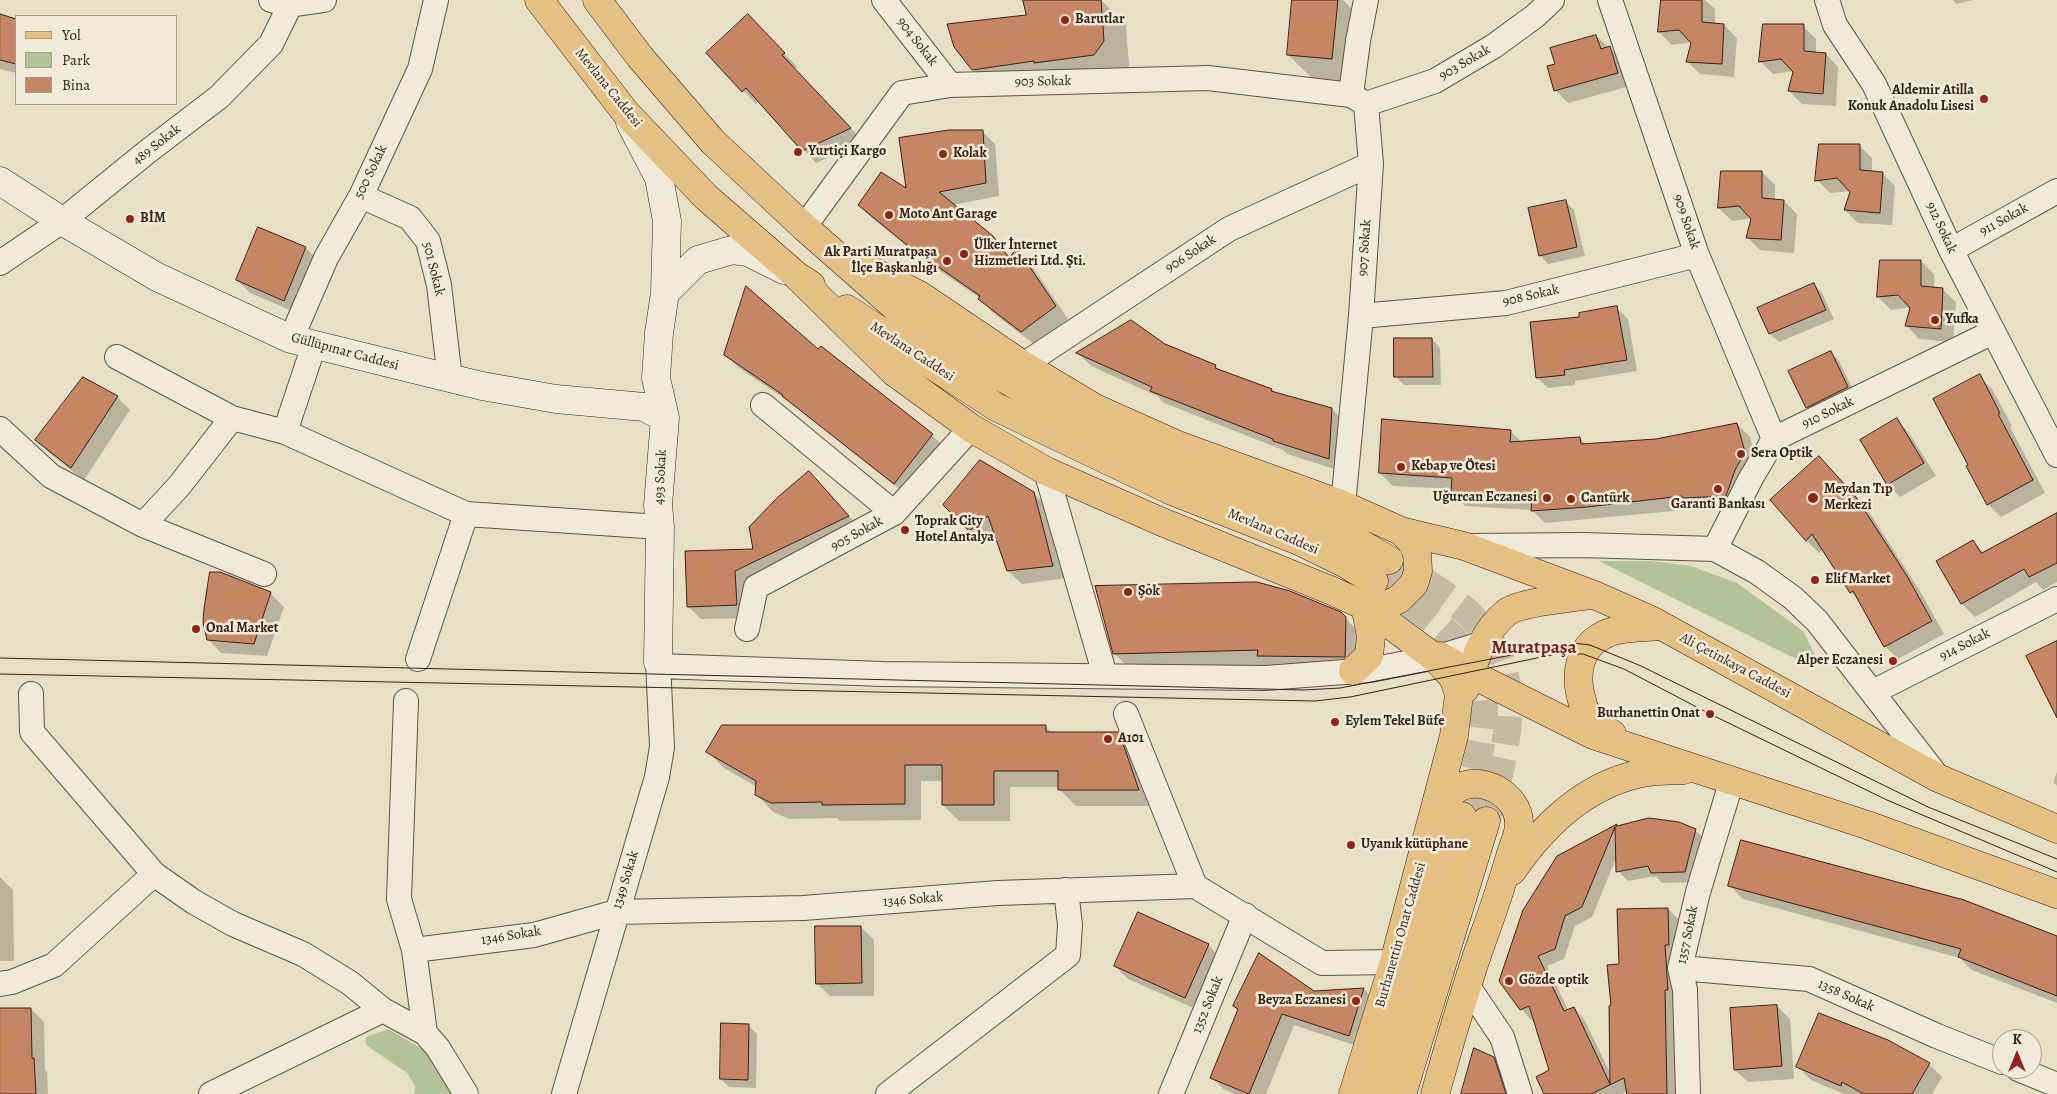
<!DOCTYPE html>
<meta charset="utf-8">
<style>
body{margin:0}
#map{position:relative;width:2057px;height:1094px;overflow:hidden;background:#e8e0c5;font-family:Alegreya,serif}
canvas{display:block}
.legend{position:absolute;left:15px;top:15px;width:162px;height:90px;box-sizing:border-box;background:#f0ebd9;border:1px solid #a69a8b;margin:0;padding:6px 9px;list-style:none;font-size:15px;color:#382115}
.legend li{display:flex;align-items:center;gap:10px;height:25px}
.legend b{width:25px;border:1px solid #a69a8b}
.north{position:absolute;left:1992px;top:1029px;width:50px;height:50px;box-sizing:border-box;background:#f0ebd9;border:1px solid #a69a8b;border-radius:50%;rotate:0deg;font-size:14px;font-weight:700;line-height:20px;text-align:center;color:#382115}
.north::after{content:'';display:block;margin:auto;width:18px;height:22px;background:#8f2418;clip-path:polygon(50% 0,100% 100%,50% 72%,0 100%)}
</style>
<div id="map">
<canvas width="2057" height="1094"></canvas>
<ul class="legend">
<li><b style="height:6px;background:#e4c082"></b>Yol</li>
<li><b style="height:14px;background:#b3c397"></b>Park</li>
<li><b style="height:14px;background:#c78663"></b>Bina</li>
</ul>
<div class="north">K</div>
</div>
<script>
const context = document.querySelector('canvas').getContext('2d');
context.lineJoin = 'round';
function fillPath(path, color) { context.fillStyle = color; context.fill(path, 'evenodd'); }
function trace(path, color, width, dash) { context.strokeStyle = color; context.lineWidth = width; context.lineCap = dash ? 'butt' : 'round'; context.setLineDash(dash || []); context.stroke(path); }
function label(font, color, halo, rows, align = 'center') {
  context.font = font + ' Alegreya,serif'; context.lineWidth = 5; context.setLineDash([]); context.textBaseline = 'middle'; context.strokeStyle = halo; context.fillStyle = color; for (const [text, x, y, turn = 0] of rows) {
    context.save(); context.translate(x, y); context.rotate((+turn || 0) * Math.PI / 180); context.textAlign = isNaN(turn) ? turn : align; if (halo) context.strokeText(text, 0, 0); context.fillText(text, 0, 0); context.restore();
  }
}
fillPath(new Path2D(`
 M1599 561H1651L1691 566 1737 583 1803 631 1818 661 1814 665H1808Z
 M388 1029 426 1051 453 1094H414L415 1086 407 1073 366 1045V1037Z`), '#b3c397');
fillPath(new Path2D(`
 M1025 0H1101L1126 25 1129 66 1119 80 998 94 973 69 1027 16Z
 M1293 0H1343L1362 19 1357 83 1313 79 1288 55Z
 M1662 0H1705L1715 9V24L1724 25 1737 38 1734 77 1700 74 1688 62 1693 42 1672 45 1659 32Z
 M1953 0H1973L1956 4Z
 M0 16 16 20V73L0 69Z
 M1803 26 1816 39V53L1826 54 1838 67 1836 106 1802 104 1789 91 1795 71 1773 74 1760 61Z
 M761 28 797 67 794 69 863 141 816 163 759 101 756 104 707 53Z
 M1596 36 1623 60 1630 86 1568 103 1555 90 1557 65Z
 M982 131 995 144 999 196 952 205 992 237 1011 258 1017 249 1029 262 1068 319 1034 344 992 312 980 298 921 258 872 218 859 205 908 190Z
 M1859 145 1872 158V172L1882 173 1895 186 1892 225 1858 223 1845 210 1851 191 1830 193 1817 180Z
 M1762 172 1775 185V200L1784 201 1797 214 1794 253 1760 250 1747 237 1753 218 1732 221 1719 208Z
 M1565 201 1574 210 1585 256 1548 264 1540 255Z
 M258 229 306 248 319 261 297 313 250 293 237 280Z
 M1921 261 1934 274V289L1943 290 1956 302 1953 342 1919 339 1907 326 1912 307 1891 310 1878 297Z
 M1814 284 1822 293 1834 319 1779 342 1770 334 1759 308Z
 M1617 308 1628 319 1637 371 1575 381V385L1548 388 1537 377 1581 318Z
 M1432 339 1440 348 1441 385H1404L1395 376Z
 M1164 345 1215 366 1221 371 1272 390 1275 393 1332 409 1345 422 1341 471 1287 454 1283 450 1164 403 1157 396 1091 366 1078 353Z
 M821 348 932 435 945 448 908 496 791 403 739 368 726 355 819 351Z
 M1830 352 1839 361 1856 396 1816 416 1807 407Z
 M1979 376 1992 389 2012 426 2010 427 2045 493 2001 517 1988 504Z
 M117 397 130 410 84 480 49 453 37 440Z
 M1897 420 1909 433 1936 476 1900 497 1888 484Z
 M1737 424 1750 437 1758 465 1739 508 1697 510 1695 509 1545 523 1532 510 1465 506 1452 493 1453 489 1393 486 1380 473 1510 431 1522 442 1580 438 1586 445 1656 440Z
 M1819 458 1869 512 1920 591 1944 634 1898 659 1885 646 1860 601 1851 592 1823 549 1819 553 1806 540Z
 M822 485 861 530 748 584 749 618 701 619 688 606 755 550Z
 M1033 493 1047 506 1066 578 1022 584 1008 571 995 533 982 543 945 505Z
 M2057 518V582L2043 590 2036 582 1975 617 1962 604 1938 561 1973 541 1984 553Z
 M220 573 271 594 284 607 267 656 221 653 208 639Z
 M1345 618 1361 634 1360 672 1274 671 1269 665 1130 669 1114 653Z
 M1046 727 1052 733 1118 734 1135 750 1154 806H1076L1059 789V787H1010V821H959L943 805V781H921V820L840 821 837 818 789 819 773 812 757 795V787L724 768 708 752Z
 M2057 772V786L2053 782Z
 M1617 825 1618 827 1695 830 1705 840 1695 882 1662 883 1656 876 1628 881 1618 871 1617 856 1592 917 1575 926 1564 959 1547 966 1568 1010 1574 1008 1584 1019 1612 1077V1007L1620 965 1668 909 1678 919 1677 1094H1628V1091L1621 1094H1546L1550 1071 1534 1018 1531 1020 1521 1009 1558 857Z
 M0 877 13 890 14 961H0Z
 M1730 886 2057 937V1003L1972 970 1960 958 1743 899Z
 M861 927 874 940V996H830L817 983Z
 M1208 945 1221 958 1198 1010 1128 979 1115 966Z
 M1364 989 1375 1001 1360 1047 1294 1025 1266 1094H1235L1223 1089 1211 1077 1239 1011 1234 1006 1314 993Z
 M1777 1006 1790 1019 1794 1079 1748 1082 1735 1070Z
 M0 1009H31L44 1022 45 1070 47 1072 48 1094H0Z
 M749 1026 757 1034 756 1088 729 1087 721 1079Z
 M1493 1058 1506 1071 1514 1094H1462Z
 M1929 1064 1942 1077 1932 1094H1844L1811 1080 1798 1067Z`), '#0003');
const building = new Path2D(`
 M1023 0H1101L1104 41 1094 55 1034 63V61L972 70 954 47 947 24 1026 15Z
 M1292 0H1338L1332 59 1287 55Z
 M1661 0H1702V22L1724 24 1722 64 1686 62 1691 43 1679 30 1658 32Z
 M0 14 16 19V64L0 60Z
 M748 14 785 53 782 55 851 128 802 151 746 88 742 92 706 53Z
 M1763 24H1804V51L1826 53 1823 94 1788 91 1793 72 1781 59 1759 62Z
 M1596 35 1601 49 1610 46 1618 73 1554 91 1547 66 1555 64 1550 48Z
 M949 130H983L986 183 939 192 993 236 1009 258 1017 248 1056 306 1021 332 978 299 980 296 907 245 858 205 881 172 906 188 899 138Z
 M1819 144H1860V170L1883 172 1880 213 1844 210 1850 192 1837 178 1815 181Z
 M1721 171H1762V198L1784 200 1781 240 1746 238 1751 219 1739 206 1718 208Z
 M1566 200 1577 247 1539 256 1528 208Z
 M258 227 306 247 284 301 236 280Z
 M1880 260H1921V286L1943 288 1941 329 1905 326 1910 308 1898 295 1877 297Z
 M1814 283 1826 310 1769 334 1757 308Z
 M746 286 818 349 821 346 933 434 894 484 782 396 783 395 724 355Z
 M1617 306 1627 360 1564 370 1565 375 1536 378 1530 322 1579 317V313Z
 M1131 320 1165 344 1216 365 1215 368 1272 389 1271 391 1332 408 1329 459 1273 441V439L1150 391 1152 387 1076 353Z
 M1394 338H1432L1433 377H1394Z
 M1831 351 1848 387 1806 408 1788 371Z
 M1980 374 2000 413 1998 414 2033 480 1987 505 1966 466 1968 465 1933 399Z
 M83 377 118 396 71 468 35 440Z
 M1897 418 1924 463 1887 485 1860 440Z
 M1382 419 1511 430 1510 442 1580 437 1581 444 1656 439 1737 423 1745 452 1735 470 1726 496 1683 498 1682 496 1587 507 1531 511 1532 499 1451 493 1452 478 1379 473Z
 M1819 456 1856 497 1907 576 1932 621 1884 647 1853 591 1850 593 1812 534 1806 541 1770 500Z
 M980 460 1034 492 1053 566 1007 571 988 516 969 531 943 505Z
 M809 471 849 516 735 571 737 605 687 607 685 551 753 549 749 527 778 497Z
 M2057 513V563L2029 577 2024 569 1961 604 1936 561 1973 540 1981 553Z
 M210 572H220L271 592 254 644 207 640 203 622 204 609Z
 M1257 582 1290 591 1341 612 1346 617 1345 657 1257 656 1258 650 1113 654 1095 586Z
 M2057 641V718L2026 656Z
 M722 725H1046V732H1119L1139 790H1058V771H994V805H942V765H905V804L822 805V802L771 803 755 795 756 781 706 752Z
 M1649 818 1679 822 1696 829 1685 872 1651 873 1648 866 1616 872 1615 827 1582 907 1565 916 1555 949 1538 956 1564 1011 1574 1007 1610 1084 1609 1006 1611 1005 1607 965 1619 964 1617 909 1668 908 1669 945H1665L1668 990H1665L1667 1094H1627L1624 1078 1591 1094H1544L1536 1077 1549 1070 1529 1006 1520 1010 1499 981 1523 910 1557 856 1617 824 1616 826Z
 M1741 840 1964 900 2057 936V996L1958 957 1961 949 1728 886Z
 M1138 912 1209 944 1185 998 1114 966Z
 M815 926H861L862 983 816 984Z
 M1259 953 1314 991 1364 988 1349 1036 1282 1014 1249 1094 1210 1078 1238 1009 1233 1006Z
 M1777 1005 1782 1066 1734 1070 1730 1008Z
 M0 1008H31L32 1058H34L36 1094H0Z
 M1819 1013 1888 1040 1930 1063 1912 1094H1864L1842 1082 1841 1086 1796 1067Z
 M721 1023 749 1024 748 1080 720 1079Z
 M1474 1048 1494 1057 1506 1094H1461Z`);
fillPath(building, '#c78663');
trace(building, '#382115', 1);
trace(new Path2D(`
 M1389 560C1415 576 1442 591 1466 611 1471 615 1476 622 1481 628 1528 684 1504 758 1486 821
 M1374 581C1424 611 1487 649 1484 716 1483 750 1471 784 1462 816`), '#c5baa2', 28, [28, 14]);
const street = new Path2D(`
 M271 0 290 5 324 0
 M884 0 950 85
 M1610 0 1697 255 1774 439
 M1827 0 1835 25 1874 84 1951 250 2057 455
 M1366 104 1435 81 1494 46 1535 16 1552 0
 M361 196 410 218 428 241 439 285 450 379
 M804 227 902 93 950 85 1208 78 1351 95
 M1951 250 2057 191
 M0 263 62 221 147 152 219 97 271 44 290 5
 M1361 316 1506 303 1697 255
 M291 339 326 258 361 196 420 69 436 0
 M117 357 232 418
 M1023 365 1229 229 1371 164
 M763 405 894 513
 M0 429 51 476 143 525 179 486 232 418 285 432 466 514 660 527
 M285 432 314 345
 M1046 471 1102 665
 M1343 505 1361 316 1371 164 1366 104 1351 95 1358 41 1366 0
 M143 525 264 574
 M1468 546 1582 545 1715 549 1757 572 1793 598 1817 621 1937 776
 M1715 549 1751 478 1774 439 1993 332
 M747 629 756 587 894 513 971 428
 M418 659 466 514
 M658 666 883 674 1266 678 1370 670 1442 656 1481 644
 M1873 692 2057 599
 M31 694 32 732 154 874 194 902 233 924 303 954 350 983 383 1010 425 1033 438 1048 466 1094
 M406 701 399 899 414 950 425 1033
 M1126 714 1195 886
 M414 950 534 935 616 912 803 908 998 893 1195 886 1322 963 1394 962
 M1680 968 1809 979 1937 1036 2002 1062
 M0 984 12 982 54 965 154 874
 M1467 985 1502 1037 1520 1094
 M2018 1069 2057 1085
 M211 1094 383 1010
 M564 1094 657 777 662 747 658 662
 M888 1094 1068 955 1070 925 1066 890
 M1171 1094 1245 915
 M1688 1094 1685 990 1680 968 1698 892 1732 780`);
const secondary = new Path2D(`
 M630 122 659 178 667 221 665 293 659 333 656 378 665 418 658 505 660 527 658 662
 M0 181 62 221 157 277 291 339 482 386 556 399 644 407 665 418
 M665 293 698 260 732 250 748 252 784 270`);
const primary = new Path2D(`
 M539 0 626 113 706 197 797 276 811 285
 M597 0 640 57 713 142 804 227 902 313 965 357 1099 431 1342 533 1389 560
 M866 268 921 296 1023 365 1095 408 1180 446 1343 505 1401 531 1410 540 1417 552 1418 571 1414 584 1398 600 1388 604 1365 606 1371 636 1369 656 1353 671
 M797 276 894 372 971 428 1046 471 1162 522 1330 590 1365 606 1435 658 1453 677 1459 694 1454 736 1394 962 1353 1094
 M847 309 996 407 1172 491 1299 541 1346 564 1374 581
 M1401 531 1464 546 1592 594 1651 620 1938 778 2057 829
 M1440 656 1471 674 1593 735 1867 825 2057 894
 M1465 689C1474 661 1483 631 1507 612 1521 602 1571 598 1590 595
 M1612 734C1603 728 1593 721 1586 712 1583 708 1583 702 1581 697 1575 674 1579 650 1600 637 1617 626 1641 628 1660 626
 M1434 813C1441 806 1447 796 1455 790 1479 772 1520 795 1519 824 1519 833 1515 842 1512 850 1503 881 1493 911 1482 941 1464 991 1450 1043 1435 1094
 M1512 871C1545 823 1589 781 1649 772 1660 770 1672 771 1684 770
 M1376 1094 1462 816
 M1402 1094 1486 821`);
trace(street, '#645141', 26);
trace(secondary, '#382115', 29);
trace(primary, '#382115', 29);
trace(street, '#f0ebd9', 24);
trace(secondary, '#f0ebd9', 28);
trace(primary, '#e4c082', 28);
trace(new Path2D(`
 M0 658 1304 690 1340 688 1574 643 1590 645 1641 666 1928 807 2057 859
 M0 674 1315 701 1350 697 1556 654H1583L1624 669 1710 714 1887 800 2057 872`), '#382115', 1);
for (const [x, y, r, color] of [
 [1065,20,5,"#8f2418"],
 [1984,99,5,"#8f2418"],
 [798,152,5,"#8f2418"],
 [943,154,5,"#8f2418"],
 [889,215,5,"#8f2418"],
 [130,219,5,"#8f2418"],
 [964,254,5,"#8f2418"],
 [947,261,5,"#8f2418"],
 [1935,320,5,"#8f2418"],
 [1741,454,5,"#8f2418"],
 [1401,467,5,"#8f2418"],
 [1718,489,5,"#8f2418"],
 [1547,498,5,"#8f2418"],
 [1813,498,6,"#8f2418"],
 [1571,499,5,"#8f2418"],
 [905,530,5,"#8f2418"],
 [1815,580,5,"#8f2418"],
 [1128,592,5,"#8f2418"],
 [196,629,5,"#8f2418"],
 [1893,661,5,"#8f2418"],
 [1710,714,5,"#8f2418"],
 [1335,722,5,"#8f2418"],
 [1108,739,5,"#8f2418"],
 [1351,845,5,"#8f2418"],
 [1509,981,5,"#8f2418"],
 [1356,1001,5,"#8f2418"]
]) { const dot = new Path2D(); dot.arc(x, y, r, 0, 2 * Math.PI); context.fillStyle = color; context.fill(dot); trace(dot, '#f0ebd9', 2); }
label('bold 14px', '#382115', '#f0ebd9', [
 ["Barutlar",1075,20],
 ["Aldemir Atilla",1974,91,"right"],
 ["Konuk Anadolu Lisesi",1974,107,"right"],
 ["Yurtiçi Kargo",808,152],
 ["Kolak",953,154],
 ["Moto Ant Garage",899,215],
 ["BİM",140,219],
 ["Ülker İnternet",974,246],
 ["Hizmetleri Ltd. Şti.",974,262],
 ["Ak Parti Muratpaşa",937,253,"right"],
 ["İlçe Başkanlığı",937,269,"right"],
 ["Yufka",1945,320],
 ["Sera Optik",1751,454],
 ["Kebap ve Ötesi",1411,467],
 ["Meydan Tıp",1824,490],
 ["Merkezi",1824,506],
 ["Uğurcan Eczanesi",1537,498,"right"],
 ["Cantürk",1581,499],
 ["Garanti Bankası",1718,505,"center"],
 ["Toprak City",915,522],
 ["Hotel Antalya",915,538],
 ["Elif Market",1825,580],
 ["Şok",1138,592],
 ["Onal Market",206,629],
 ["Alper Eczanesi",1883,661,"right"],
 ["Burhanettin Onat",1700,714,"right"],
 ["Eylem Tekel Büfe",1345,722],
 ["A101",1118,739],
 ["Uyanık kütüphane",1361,845],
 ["Gözde optik",1519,981],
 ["Beyza Eczanesi",1346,1001,"right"]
], 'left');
label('14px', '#382115', '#f0ebd9', [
 ["904 Sokak",917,42,52],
 ["903 Sokak",1465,63,-30],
 ["903 Sokak",1043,82,-1],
 ["Mevlana Caddesi",608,88,51],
 ["489 Sokak",157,145,-38],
 ["500 Sokak",371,172,-64],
 ["911 Sokak",2004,220,-29],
 ["909 Sokak",1686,222,71],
 ["912 Sokak",1941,228,65],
 ["907 Sokak",1365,248,-86],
 ["906 Sokak",1191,254,-33],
 ["501 Sokak",433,269,76],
 ["908 Sokak",1531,296,-13],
 ["Güllüpınar Caddesi",345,352,15],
 ["Mevlana Caddesi",912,352,33],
 ["910 Sokak",1828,413,-26],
 ["493 Sokak",661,477,-87],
 ["Mevlana Caddesi",1273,532,23],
 ["905 Sokak",857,534,-29],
 ["914 Sokak",1965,645,-27],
 ["Ali Çetinkaya Caddesi",1735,666,28],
 ["1349 Sokak",626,880,-73],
 ["1346 Sokak",913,900,-5],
 ["Burhanettin Onat Caddesi",1401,935,-74],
 ["1357 Sokak",1688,935,-78],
 ["1346 Sokak",511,936,-9],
 ["1358 Sokak",1846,996,24],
 ["1352 Sokak",1208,1005,-68]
]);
label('bold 19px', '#7a1f14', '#f0ebd9', [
 ["Muratpaşa",1534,648]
]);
</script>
